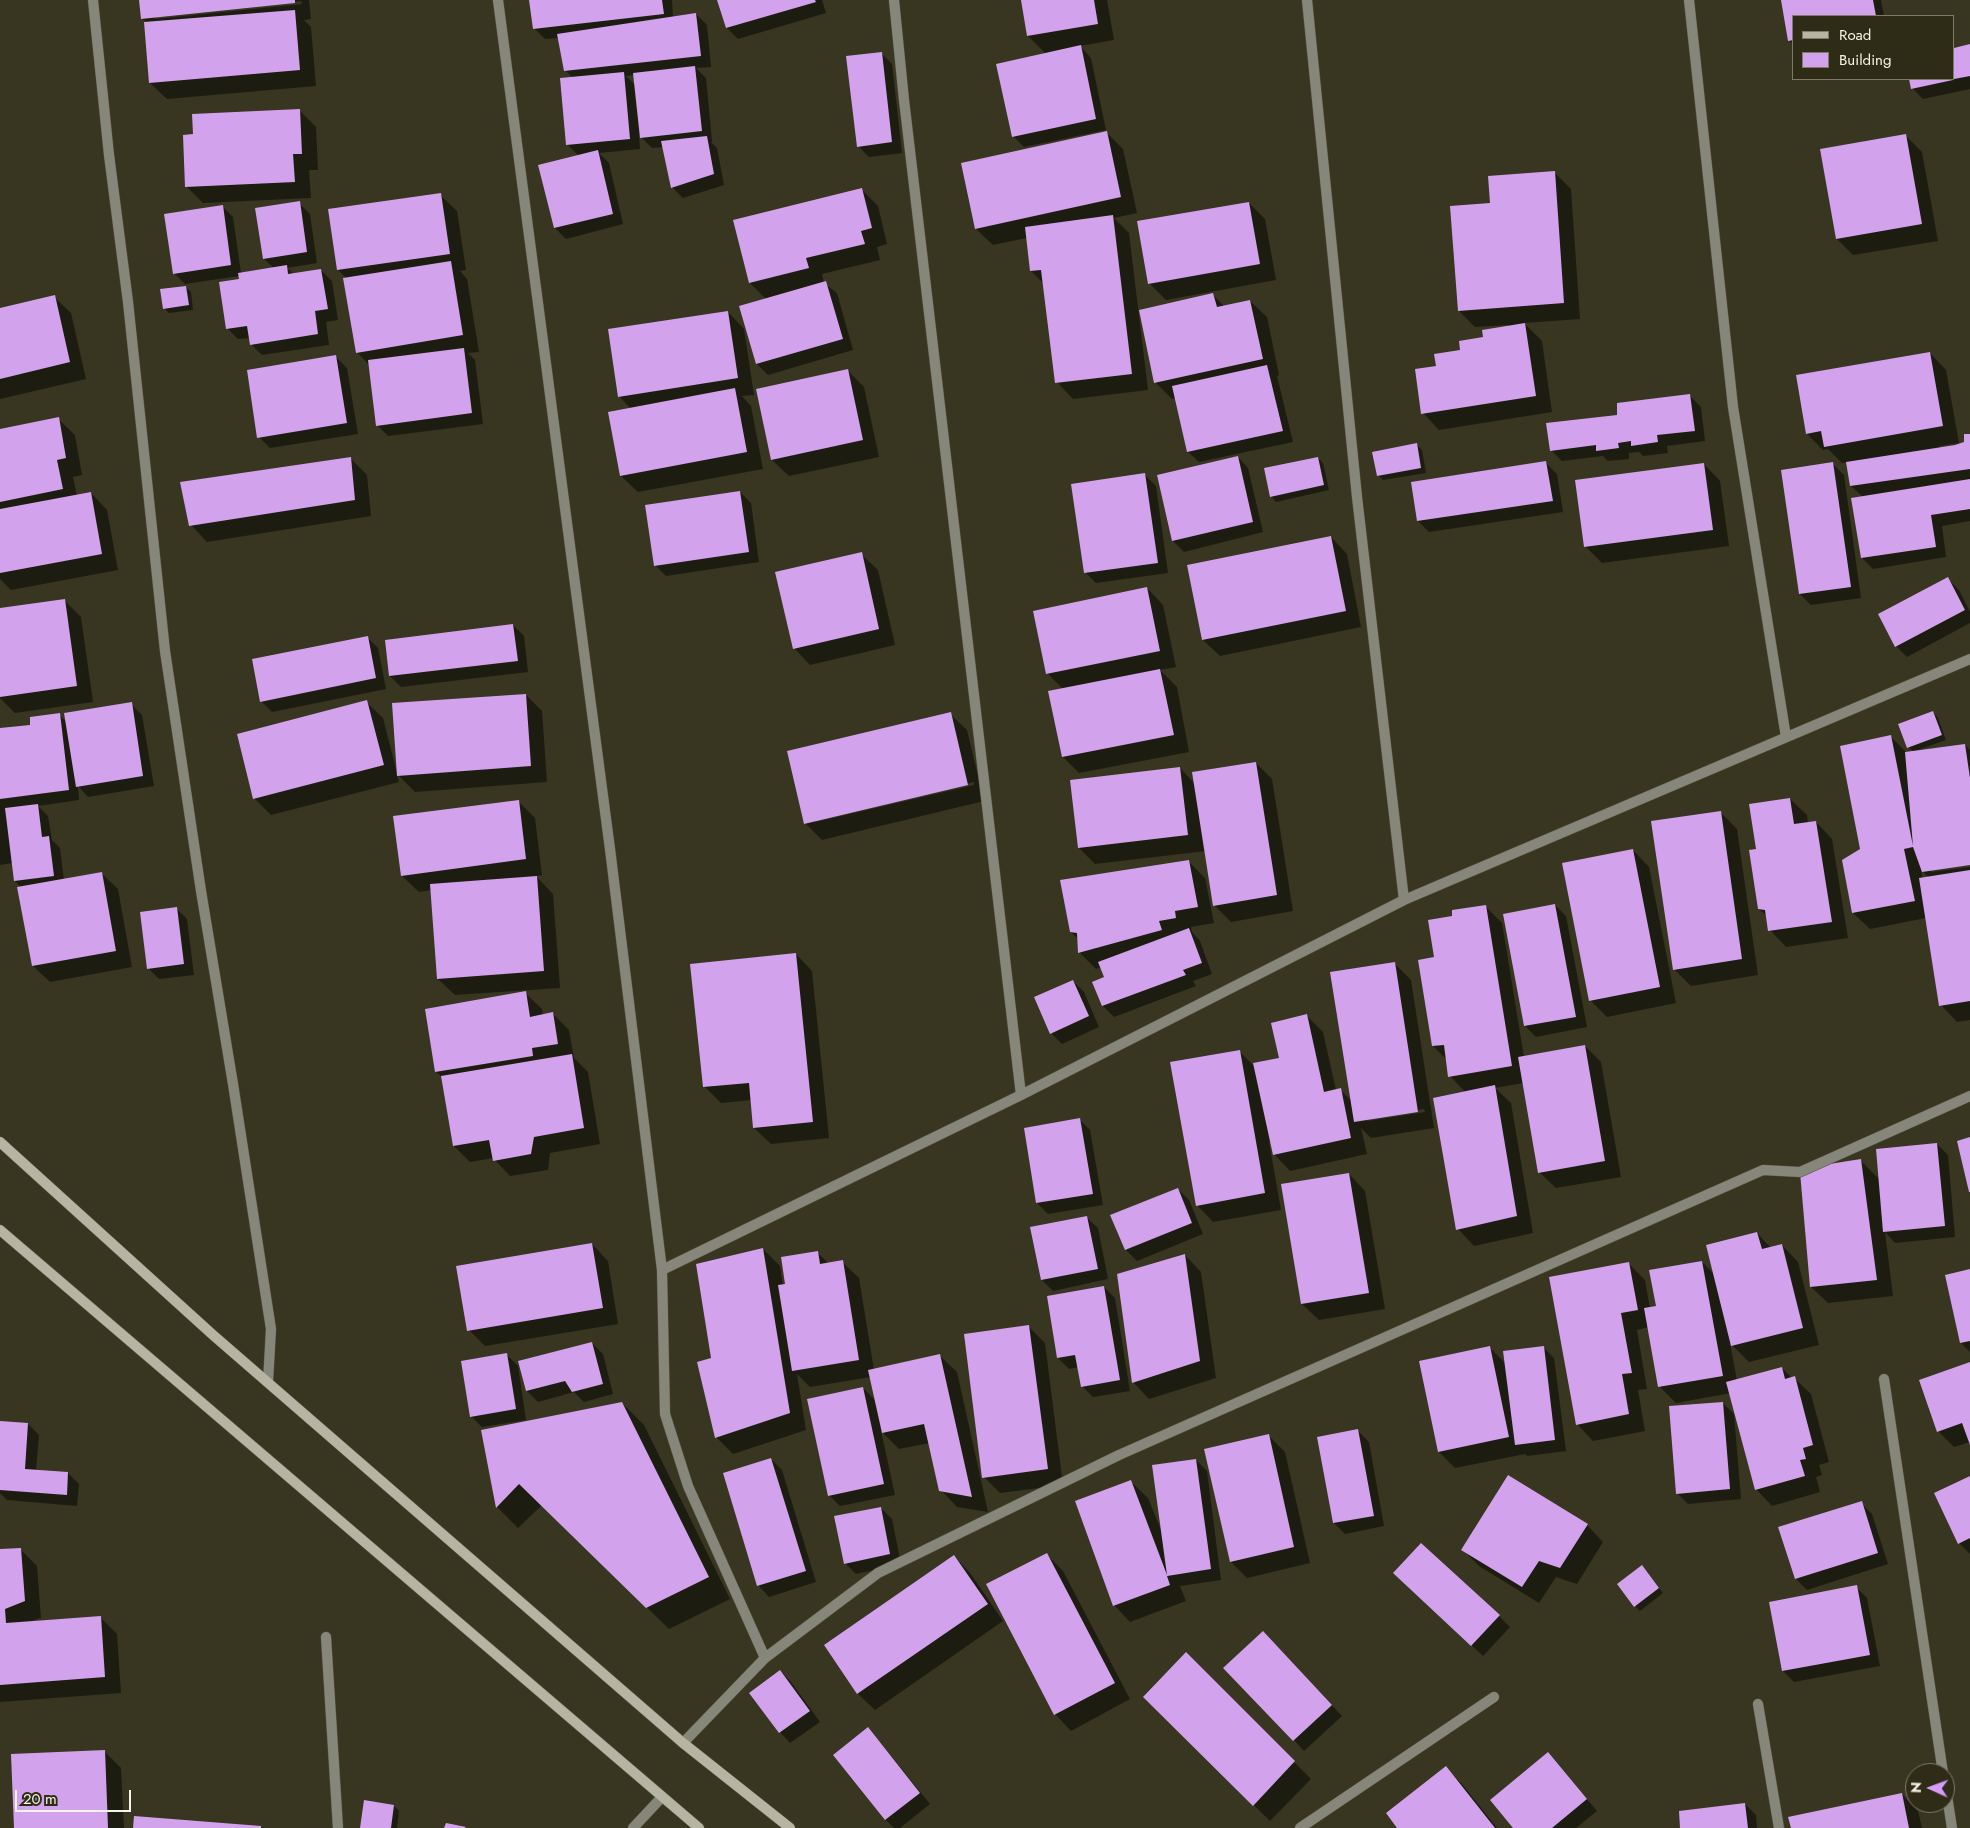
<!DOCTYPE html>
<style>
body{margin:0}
#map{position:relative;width:1970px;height:1828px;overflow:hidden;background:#383520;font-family:Jost,sans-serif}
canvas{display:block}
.legend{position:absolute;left:1792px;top:15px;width:162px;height:65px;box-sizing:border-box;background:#2e2b17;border:1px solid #7e7b6a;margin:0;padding:6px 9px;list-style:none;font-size:15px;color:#f6f4e7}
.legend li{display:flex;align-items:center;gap:10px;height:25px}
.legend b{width:25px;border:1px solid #7e7b6a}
.north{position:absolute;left:1905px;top:1763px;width:50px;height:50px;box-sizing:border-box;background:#2e2b17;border:1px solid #7e7b6a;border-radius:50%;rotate:272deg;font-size:14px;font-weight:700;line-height:20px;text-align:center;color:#f6f4e7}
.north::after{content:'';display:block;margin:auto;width:18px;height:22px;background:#d89bf8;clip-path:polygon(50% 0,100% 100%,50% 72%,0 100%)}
.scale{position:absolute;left:15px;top:1790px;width:116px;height:22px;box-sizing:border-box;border:2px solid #f6f4e7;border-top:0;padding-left:6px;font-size:15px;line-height:18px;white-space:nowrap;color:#f6f4e7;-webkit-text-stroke:4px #2e2b17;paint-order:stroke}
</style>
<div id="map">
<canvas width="1970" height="1828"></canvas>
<ul class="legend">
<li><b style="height:6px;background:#b6b4a3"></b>Road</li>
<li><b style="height:14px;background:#d2a3ec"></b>Building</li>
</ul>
<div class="north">N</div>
<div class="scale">20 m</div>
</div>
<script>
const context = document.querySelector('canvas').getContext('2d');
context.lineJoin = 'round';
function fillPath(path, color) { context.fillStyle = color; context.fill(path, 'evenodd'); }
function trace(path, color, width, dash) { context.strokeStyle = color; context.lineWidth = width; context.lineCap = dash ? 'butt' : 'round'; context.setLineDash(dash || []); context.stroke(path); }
fillPath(new Path2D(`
 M140 0H309L311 19 304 20 311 27 316 86 167 99 150 83 147 23 142 18ZM301 1 302 4 155 19V16Z
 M531 0H672L673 17 696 14 707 25 711 67 696 68 706 78 712 141 711 142 717 148 724 185 683 198 672 187 664 147 652 148 639 135 640 149 599 153 609 163 623 224 566 239 555 228 579 156 567 144 573 78 565 70 559 38 545 39 534 28ZM634 75 635 85 626 76Z
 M719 0H822L826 13 738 39 727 28Z
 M1022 0H1107L1114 40 1080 46 1091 58 1106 130 1024 147 1013 136 1046 54 1028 36Z
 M1783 0H1881L1884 16H1794V45L1789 40Z
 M1970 45V89L1923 99 1912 88 1910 79H1954V49Z
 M881 53 892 64 902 153 869 157 858 146Z
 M299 110 316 127 318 170H309L311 198 203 203 186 186Z
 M1106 132 1123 149 1137 213 1114 218 1129 233 1148 390 1073 399 1057 382 1044 284 1031 271 1027 238 993 245 976 229 962 164Z
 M1906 136 1922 152 1938 241 1853 255 1837 239Z
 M1554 172 1571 189 1580 319 1524 323 1542 341 1552 412 1439 430 1423 413 1437 367 1462 351 1508 327V325L1475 327 1459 311 1492 204Z
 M861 189 878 206 887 244 877 247 880 260 822 274 824 283 837 293 853 350 768 375 757 364 767 300 750 283Z
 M440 195 457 211 466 270 460 271 467 279 479 352 468 353 475 360 483 424 388 436 377 425 369 365 357 352 347 279 338 270Z
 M299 203 310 214 317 263 287 268 294 274 321 270 332 281 338 320 326 322 329 345 262 355 251 344 250 338 238 339 227 328 240 280 239 276 185 284 174 273 222 206 233 217 241 273 274 268 264 259Z
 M1249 203 1265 219 1276 280 1166 300 1149 283Z
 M186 287 191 292 193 310 169 313 164 308Z
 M1213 295 1225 307 1250 301 1267 317 1279 375 1277 376 1293 442 1199 462 1188 452 1176 398 1172 399 1155 382Z
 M54 297 71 313 86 379 0 399V310Z
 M728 312 744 329 754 395 742 396 751 406 763 469 638 492 621 476 631 409 619 396Z
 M1930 353 1946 370 1959 443 1939 446 1940 448 1965 443 1970 435V521L1942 526 1946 557 1873 569 1862 558 1863 497 1851 486 1847 462 1842 463 1828 449 1823 450 1807 434 1797 376Z
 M336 357 347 368 358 434 270 448 259 437Z
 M847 370 864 387 879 457 789 476 772 460Z
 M1690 396 1701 407 1705 441 1667 446 1668 453 1643 456 1639 452 1629 453V459L1608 461 1603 456 1562 461 1551 450 1619 416Z
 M58 419 75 435 82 475 73 477 77 496 91 493 107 510 118 570 11 590 0 579V431Z
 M1417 445 1422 450 1426 473 1383 480 1378 475Z
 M1238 457 1248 468 1263 532 1184 552 1173 541Z
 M350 458 367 475 371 516 207 542 191 525Z
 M1318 458 1323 463 1329 490 1276 502 1271 496Z
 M1546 463 1557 474 1563 512 1429 532 1418 521 1412 483Z
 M1704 464 1720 481 1729 546 1602 563 1585 546Z
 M1833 464 1844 475 1861 598 1811 605 1800 594Z
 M1145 475 1156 486 1168 573 1096 583 1085 572Z
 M740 492 751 503 759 562 666 576 655 565Z
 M1331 537 1347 554 1361 627 1220 656 1203 640Z
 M861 554 878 570 895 645 810 665 794 648Z
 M1948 579 1959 590 1970 612V623L1907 657 1896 646Z
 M1147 588 1163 605 1176 667 1160 670 1177 687 1189 752 1079 773 1063 757V689L1048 674Z
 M64 600 81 617 93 702 15 713 0 698V610Z
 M513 625 524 636 528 672 401 687 390 676 386 641Z
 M367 637 378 648 386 689 272 712 261 701Z
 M526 695 542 711 547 782 415 792 397 774 399 782 271 815 254 798 366 702 383 718 397 773Z
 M131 704 142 715 154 786 88 797 78 786 79 800 38 806 48 816 52 840 60 848 64 880 101 873 118 889 132 967 50 982 33 966 19 888H22L15 881 13 863 0 865V729L31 726 59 715 67 722Z
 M1933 712 1938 718 1946 740 1918 750 1965 745 1970 750V864L1931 869V872L1970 867V1020L1957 1022 1941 1005 1926 918 1870 929 1853 913 1861 850 1891 737 1907 753 1914 752 1908 747ZM1921 870 1929 878 1923 879Z
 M950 714 967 730 984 801 822 840 805 823ZM974 782V785L815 822V820Z
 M1256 763 1272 779 1293 911 1231 922 1214 905 1206 851 1095 864 1079 848 1180 768 1195 784Z
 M1790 799 1807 815 1808 824 1816 822 1832 839 1848 938 1786 947 1770 930 1768 917 1759 909 1757 850Z
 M518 801 535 818 542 875 536 876 553 894 560 988 455 995 438 979 432 890 419 892 402 876Z
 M1720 812 1737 829 1758 975 1691 986 1674 969Z
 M1633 850 1649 867 1676 1003 1607 1017 1590 1000Z
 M1189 862 1205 878 1214 923 1191 927 1192 932 1200 941 1212 974 1193 981 1196 986 1114 1017 1103 1006 1106 978 1102 967 1096 969 1079 952 1078 939 1071 932Z
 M1555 905 1566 916 1587 1027 1536 1037 1525 1026Z
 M1485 906 1502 923 1524 1057 1585 1046 1601 1062 1621 1177 1556 1188 1539 1172 1524 1083 1495 1088 1511 1103 1533 1233 1474 1246 1458 1229 1466 1093 1450 1076 1447 1060 1433 1046 1435 958 1453 917Z
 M176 908 187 919 194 975 159 979 148 968Z
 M796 954 812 971 829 1138 771 1144 754 1128 752 1100 721 1103 705 1087Z
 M1395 964 1411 980 1434 1128 1371 1138 1361 1128 1367 1154 1290 1171 1274 1154 1271 1141 1269 1142 1281 1210 1213 1222 1197 1205 1239 1051 1253 1065 1281 1059 1307 1016 1323 1032 1336 1090H1340L1352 1101ZM1424 1109 1425 1112 1367 1121V1119Z
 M1073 981 1084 992 1099 1027 1062 1044 1051 1033Z
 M525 993 542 1009 543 1016 553 1014 569 1030 574 1058 588 1072 600 1144 550 1153 548 1170 510 1176 493 1158 470 1162 454 1146 442 1077 436 1072Z
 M1079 1119 1090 1130 1103 1205 1048 1214 1037 1203 1026 1129Z
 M1937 1144 1948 1155 1955 1237 1895 1243 1885 1232 1893 1296 1828 1303 1811 1287 1861 1161 1880 1180Z
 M1349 1174 1365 1191 1385 1309 1319 1320 1302 1304Z
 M1178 1189 1189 1200 1203 1234 1137 1261 1126 1250Z
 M1087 1218 1098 1228 1108 1279 1053 1291 1042 1280Z
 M1757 1233 1771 1248 1782 1245 1798 1262 1819 1345 1749 1362 1730 1343 1737 1381 1782 1368 1792 1378H1794L1811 1394 1829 1462 1819 1465 1822 1475 1816 1477 1820 1492 1772 1506 1756 1489 1731 1393 1676 1403 1659 1386 1649 1327 1637 1330 1647 1389 1638 1390 1645 1431 1593 1441 1577 1424 1629 1264 1645 1280 1650 1309 1657 1307 1702 1262 1715 1275Z
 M592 1244 608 1261 618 1324 485 1346 469 1330Z
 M763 1249 780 1266 783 1286 787 1285 818 1253 829 1264 842 1262 859 1278 874 1370 940 1356 957 1372 988 1512 957 1507 941 1490 930 1443 899 1449 881 1431 895 1495 840 1506 829 1495 863 1388 876 1401 871 1377 810 1387 797 1374 806 1430 733 1454 716 1437 712 1359Z
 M1185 1255 1201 1272 1216 1378 1149 1399 1133 1382Z
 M1970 1271V1352L1961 1343Z
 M1104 1287 1115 1298 1130 1391 1093 1397 1082 1386 1079 1367 1069 1369 1058 1358Z
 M1028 1326 1045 1343 1063 1485 1000 1493 984 1477Z
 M592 1343 603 1354 613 1394 584 1402 574 1392 538 1402 527 1391Z
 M1543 1347 1554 1358 1566 1451 1527 1456 1525 1454 1455 1468 1439 1452 1490 1348 1506 1364Z
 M507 1355 518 1366 526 1420 482 1427 471 1416Z
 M1970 1364V1442L1954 1447 1938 1431Z
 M622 1403 644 1425 730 1599 669 1629 542 1505 518 1528 497 1507 482 1431Z
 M1723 1403 1734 1414 1741 1499 1688 1504 1677 1493Z
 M28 1424 39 1435 36 1471 68 1473 79 1484 77 1506 7 1500 0 1493V1437Z
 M1358 1431 1369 1442 1384 1526 1345 1534 1334 1523Z
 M1268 1435 1285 1452 1310 1563 1247 1578 1231 1562Z
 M771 1459 782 1470 816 1582 769 1597 759 1586 724 1474Z
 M1196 1460 1207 1471 1221 1580 1180 1586 1186 1601 1130 1622 1114 1605 1131 1482 1148 1498 1163 1535Z
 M1970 1478V1554L1959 1543Z
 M1861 1503 1872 1514 1888 1564 1807 1590 1796 1579 1780 1528Z
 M881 1508 892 1519 901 1564 856 1574 845 1563Z
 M1587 1525 1603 1542 1577 1584 1556 1577 1539 1603 1479 1566 1463 1550Z
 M20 1549 37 1566 41 1618 31 1621 100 1617 117 1634 121 1693 0 1702V1551Z
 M1046 1554 1063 1571 1130 1699 1071 1731 1055 1714Z
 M954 1556 970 1573 1003 1621 875 1710 858 1694 825 1645Z
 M1646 1572 1663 1593 1640 1611 1635 1606Z
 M1406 1584 1499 1616 1510 1627 1483 1656Z
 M1856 1587 1867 1598 1880 1666 1794 1682 1783 1671Z
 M1274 1643 1342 1716 1304 1751 1294 1740Z
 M1186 1654 1311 1779 1270 1821 1144 1697Z
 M780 1671 791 1682 820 1722 790 1743 780 1732Z
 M868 1729 878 1740 930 1804 900 1828H894L886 1820 834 1756Z
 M104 1751 121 1768 124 1828H15Z
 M1548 1754 1597 1811 1576 1828H1515Z
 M1446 1768 1462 1784 1497 1828H1399Z
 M1902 1794 1918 1811 1922 1828H1792Z
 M1745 1804 1756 1815 1757 1828H1682Z
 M394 1806 399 1811 397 1828H361Z`), '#0007');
fillPath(new Path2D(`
 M139 0H295V3L141 19Z
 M529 0H662L664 14 533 29Z
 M717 0H815L816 2 726 28Z
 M1021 0H1094L1098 24 1027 36Z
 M1781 0H1873L1876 16H1794V40L1788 41Z
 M295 10 300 70 149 83 144 22Z
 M696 13 701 56 564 71 557 34Z
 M1970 44V76L1954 79V48Z
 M1081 45 1096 119 1012 137 996 64Z
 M882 52 892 142 857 147 846 56Z
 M695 66 702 131 640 138 633 73Z
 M624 72 630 139 566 145 560 78Z
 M1909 79H1953V80L1911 89Z
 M300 109 302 154H293L295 182 185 187 183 135 193 134 192 114Z
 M1107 131 1121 197 975 229 961 163Z
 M1906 134 1922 224 1836 239 1820 149Z
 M707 136 714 174 671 188 661 141Z
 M598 150 613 214 554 228 538 165Z
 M1555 171 1564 303 1458 311 1450 206 1490 203 1488 176Z
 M862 188 872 228 861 231 865 244 806 258 809 268 749 283 733 220Z
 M441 193 450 254 337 270 328 209Z
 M300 201 307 252 263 259 255 208Z
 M1249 202 1260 264 1148 284 1137 221Z
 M223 205 231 265 173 274 164 214Z
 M1113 215 1132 374 1055 383 1041 270 1030 271 1025 227Z
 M451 261 463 335 356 353 343 278Z
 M287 265 288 274 321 269 328 309 315 311 318 334 250 345 247 326 226 329 219 282 239 279 238 273Z
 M826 281 843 339 756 364 739 306Z
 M186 286 189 305 163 309 160 289Z
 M1213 293 1217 307 1250 300 1263 359 1154 383 1139 310Z
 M55 295 70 362 0 379V308Z
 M728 311 738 378 618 397 608 329Z
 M1525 323 1536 396 1421 414 1415 369 1436 366 1434 354 1460 350 1459 341 1483 337 1482 330Z
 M464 348 472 413 376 426 368 360Z
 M1930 352 1943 426 1824 447 1821 431 1806 434 1796 375Z
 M336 355 347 423 257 438 247 370Z
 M1267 365 1283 431 1187 452 1172 386Z
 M848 369 863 440 771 460 756 389Z
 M735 388 747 452 620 476 608 412Z
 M1690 394 1695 431 1657 435 1658 442 1631 446V441L1618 443 1619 448 1596 451V445L1550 451 1546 423 1617 415V403Z
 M59 417 66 458 57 460 63 489 0 502V429Z
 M1964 434H1970V469L1850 486 1846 462 1955 445 1964 442Z
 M1417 443 1421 468 1377 476 1372 452Z
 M1238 456 1253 522 1172 541 1157 475Z
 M351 457 355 500 189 526 180 482Z
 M1318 457 1324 485 1270 497 1264 468Z
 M1546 461 1553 501 1417 521 1411 482Z
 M1833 462 1851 587 1799 594 1781 470Z
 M1704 463 1713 530 1584 547 1575 480Z
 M1145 473 1158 563 1084 573 1071 484Z
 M1970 479V509L1931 515 1936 547 1861 558 1851 498Z
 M740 491 749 552 654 566 645 505Z
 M91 492 102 554 0 573V509Z
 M1331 536 1346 611 1202 640 1187 565Z
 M862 552 879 629 793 649 775 572Z
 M1948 577 1965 610 1895 647 1878 614Z
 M1147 587 1160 651 1046 674 1033 611Z
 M65 599 77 686 0 697V608Z
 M513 624 518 661 389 676 385 640Z
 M368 636 376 678 260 702 252 659Z
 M1160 669 1174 735 1062 757 1048 691Z
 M526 694 531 766 397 776 392 703Z
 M367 700 384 765 253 799 237 734Z
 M132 702 143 776 76 787 64 713Z
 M1933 711 1942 735 1907 748 1898 724Z
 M951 712 968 785 804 824 787 751Z
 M60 713 69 790 0 799V728L30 725V717Z
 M1891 735 1913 846 1905 752 1965 744 1970 778V865L1922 872 1913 847 1904 849 1915 901 1852 913 1842 860 1860 849 1840 746Z
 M1256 762 1277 895 1213 906 1192 772Z
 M1180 767 1188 835 1078 848 1070 780Z
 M1790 798 1794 824 1816 821 1832 922 1768 931 1765 910 1758 909 1749 850 1756 849 1749 804Z
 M519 800 526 859 401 876 393 816Z
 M38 804 42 837 49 836 54 876 14 881 5 808Z
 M1721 811 1742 959 1673 970 1651 821Z
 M1633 849 1660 987 1589 1001 1562 863Z
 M1189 860 1198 907 1175 911 1176 918 1159 921 1162 930 1078 953 1077 933 1070 932 1060 880Z
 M1970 870V1001L1939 1006 1919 878Z
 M102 872 116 951 32 966 17 887Z
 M537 876 544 971 437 979 430 884Z
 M1555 904 1576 1017 1524 1026 1503 914Z
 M1486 905 1512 1066 1448 1077 1444 1045 1432 1046 1418 960 1434 957 1428 920 1452 916V910Z
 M177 907 184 964 147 969 140 912Z
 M1189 928 1202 963 1183 970 1186 975 1102 1006 1092 982 1104 977 1098 962Z
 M796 953 813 1122 753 1128 749 1083 703 1087 690 964Z
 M1395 962 1418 1112 1354 1122 1330 972Z
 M1073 980 1089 1016 1050 1034 1034 997Z
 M526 991 530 1017 553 1012 558 1044 532 1048 533 1056 435 1072 425 1009Z
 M1307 1014 1324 1092 1341 1088 1351 1138 1273 1155 1253 1063 1279 1058 1271 1023Z
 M1585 1045 1605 1161 1538 1173 1518 1057Z
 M1240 1050 1265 1193 1196 1206 1170 1062Z
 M572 1054 584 1128 534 1137 531 1154 493 1161 489 1140 453 1146 441 1076Z
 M1495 1085 1517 1216 1456 1230 1433 1098Z
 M1080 1118 1093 1194 1036 1203 1024 1128Z
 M1970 1137V1192H1969L1957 1141Z
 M1937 1143 1945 1226 1883 1232 1876 1149Z
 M1861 1159 1877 1280 1810 1287 1800 1172 1804 1168Z
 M1349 1173 1369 1293 1301 1304 1281 1184Z
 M1178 1188 1192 1223 1125 1250 1110 1215Z
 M1087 1216 1098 1269 1041 1280 1030 1227Z
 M1757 1232 1762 1249 1782 1244 1803 1328 1731 1346 1706 1245Z
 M592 1243 603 1308 467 1331 456 1266Z
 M763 1248 790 1413 715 1438 697 1362 711 1358 696 1264Z
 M818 1251 820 1264 843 1260 859 1360 792 1371 778 1285 785 1284 781 1257Z
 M1185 1254 1200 1361 1132 1383 1117 1274Z
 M1702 1261 1723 1376 1658 1387 1644 1308 1656 1306 1649 1270Z
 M1629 1262 1638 1310 1621 1313 1632 1373 1622 1374 1629 1414 1576 1425 1549 1277Z
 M1970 1269V1341L1960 1343 1945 1275Z
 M1104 1286 1120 1380 1081 1387 1075 1355 1057 1358 1047 1296Z
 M1029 1325 1048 1469 982 1478 964 1334Z
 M592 1342 603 1384 572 1392 565 1381 526 1391 518 1361Z
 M1490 1346 1509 1437 1438 1452 1419 1361Z
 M1544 1346 1555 1440 1515 1445 1503 1351Z
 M507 1353 516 1409 470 1417 461 1361Z
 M940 1354 972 1497 939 1491 924 1424 882 1433 868 1370Z
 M1970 1362V1445L1962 1423 1937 1432 1919 1380Z
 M1782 1367 1785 1379 1795 1376 1813 1445 1803 1448 1806 1459 1800 1460 1805 1476 1755 1490 1726 1382Z
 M863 1387 884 1484 828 1496 807 1399Z
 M622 1402 709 1577 646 1608 519 1484 496 1508 481 1430Z
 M1723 1402 1730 1489 1676 1494 1669 1406Z
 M0 1421 28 1423 25 1469 68 1472 67 1495 0 1490Z
 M1358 1429 1374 1516 1333 1523 1317 1437Z
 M1269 1434 1294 1547 1230 1562 1204 1449Z
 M771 1458 806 1571 757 1586 723 1473Z
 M1196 1459 1211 1569 1167 1576 1170 1585 1113 1606 1075 1501 1131 1480 1167 1575 1152 1465Z
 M1508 1475 1588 1524 1560 1568 1539 1561 1522 1587 1461 1550Z
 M1970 1476V1538L1958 1544 1934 1493Z
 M1862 1501 1878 1553 1795 1579 1778 1527Z
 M881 1507 890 1554 844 1564 834 1516Z
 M1421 1543 1500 1615 1471 1646 1393 1573Z
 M21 1548 25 1601 5 1609 6 1623 101 1616 105 1677 0 1685V1549Z
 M1047 1553 1115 1683 1054 1715 986 1584Z
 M954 1555 988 1604 857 1694 824 1645Z
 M1642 1565 1659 1588 1634 1607 1617 1584Z
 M1857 1585 1870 1655 1782 1671 1769 1602Z
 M1263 1631 1332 1705 1293 1741 1223 1668Z
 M1186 1652 1295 1761 1253 1806 1143 1697Z
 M780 1670 810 1711 779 1733 749 1693Z
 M868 1727 920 1793 885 1820 833 1755Z
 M105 1750 108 1828H14L11 1754Z
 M1548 1752 1587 1799 1552 1828H1513L1490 1800Z
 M1446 1766 1495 1828H1397L1386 1813Z
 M1902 1793 1909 1828H1791L1788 1817Z
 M364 1800 394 1805 391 1828H360Z
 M1745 1803 1748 1828H1680L1679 1811Z
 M134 1816 261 1826V1828H133Z
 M446 1823 466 1827 465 1828H444Z`), '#d2a3ec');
const lane = new Path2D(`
 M633 1828 662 1797`);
const street = new Path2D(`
 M93 0 109 155 128 302 165 651 201 891 233 1084 271 1329 268 1382
 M498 0 610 849 662 1270 665 1414 688 1486 765 1658
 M894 0 904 100 1021 1095
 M1307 0 1357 497 1404 900
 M1689 0 1733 407 1786 737
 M662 1270 1021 1095 1404 900 1970 659
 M1884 1379 1943 1773
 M326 1637 338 1828
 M1758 1704 1779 1828
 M683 1743 765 1658 878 1573 1119 1455 1763 1170 1800 1172 1970 1096
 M1945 1783 1952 1828
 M1300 1828 1494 1697`);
const secondary = new Path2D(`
 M0 1142 213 1335 683 1743 790 1828
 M0 1230 699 1828`);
trace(lane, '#565440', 11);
trace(street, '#565440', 11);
trace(secondary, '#565440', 11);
trace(lane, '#87867b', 10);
trace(street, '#87867b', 10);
trace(secondary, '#b6b4a3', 10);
</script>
